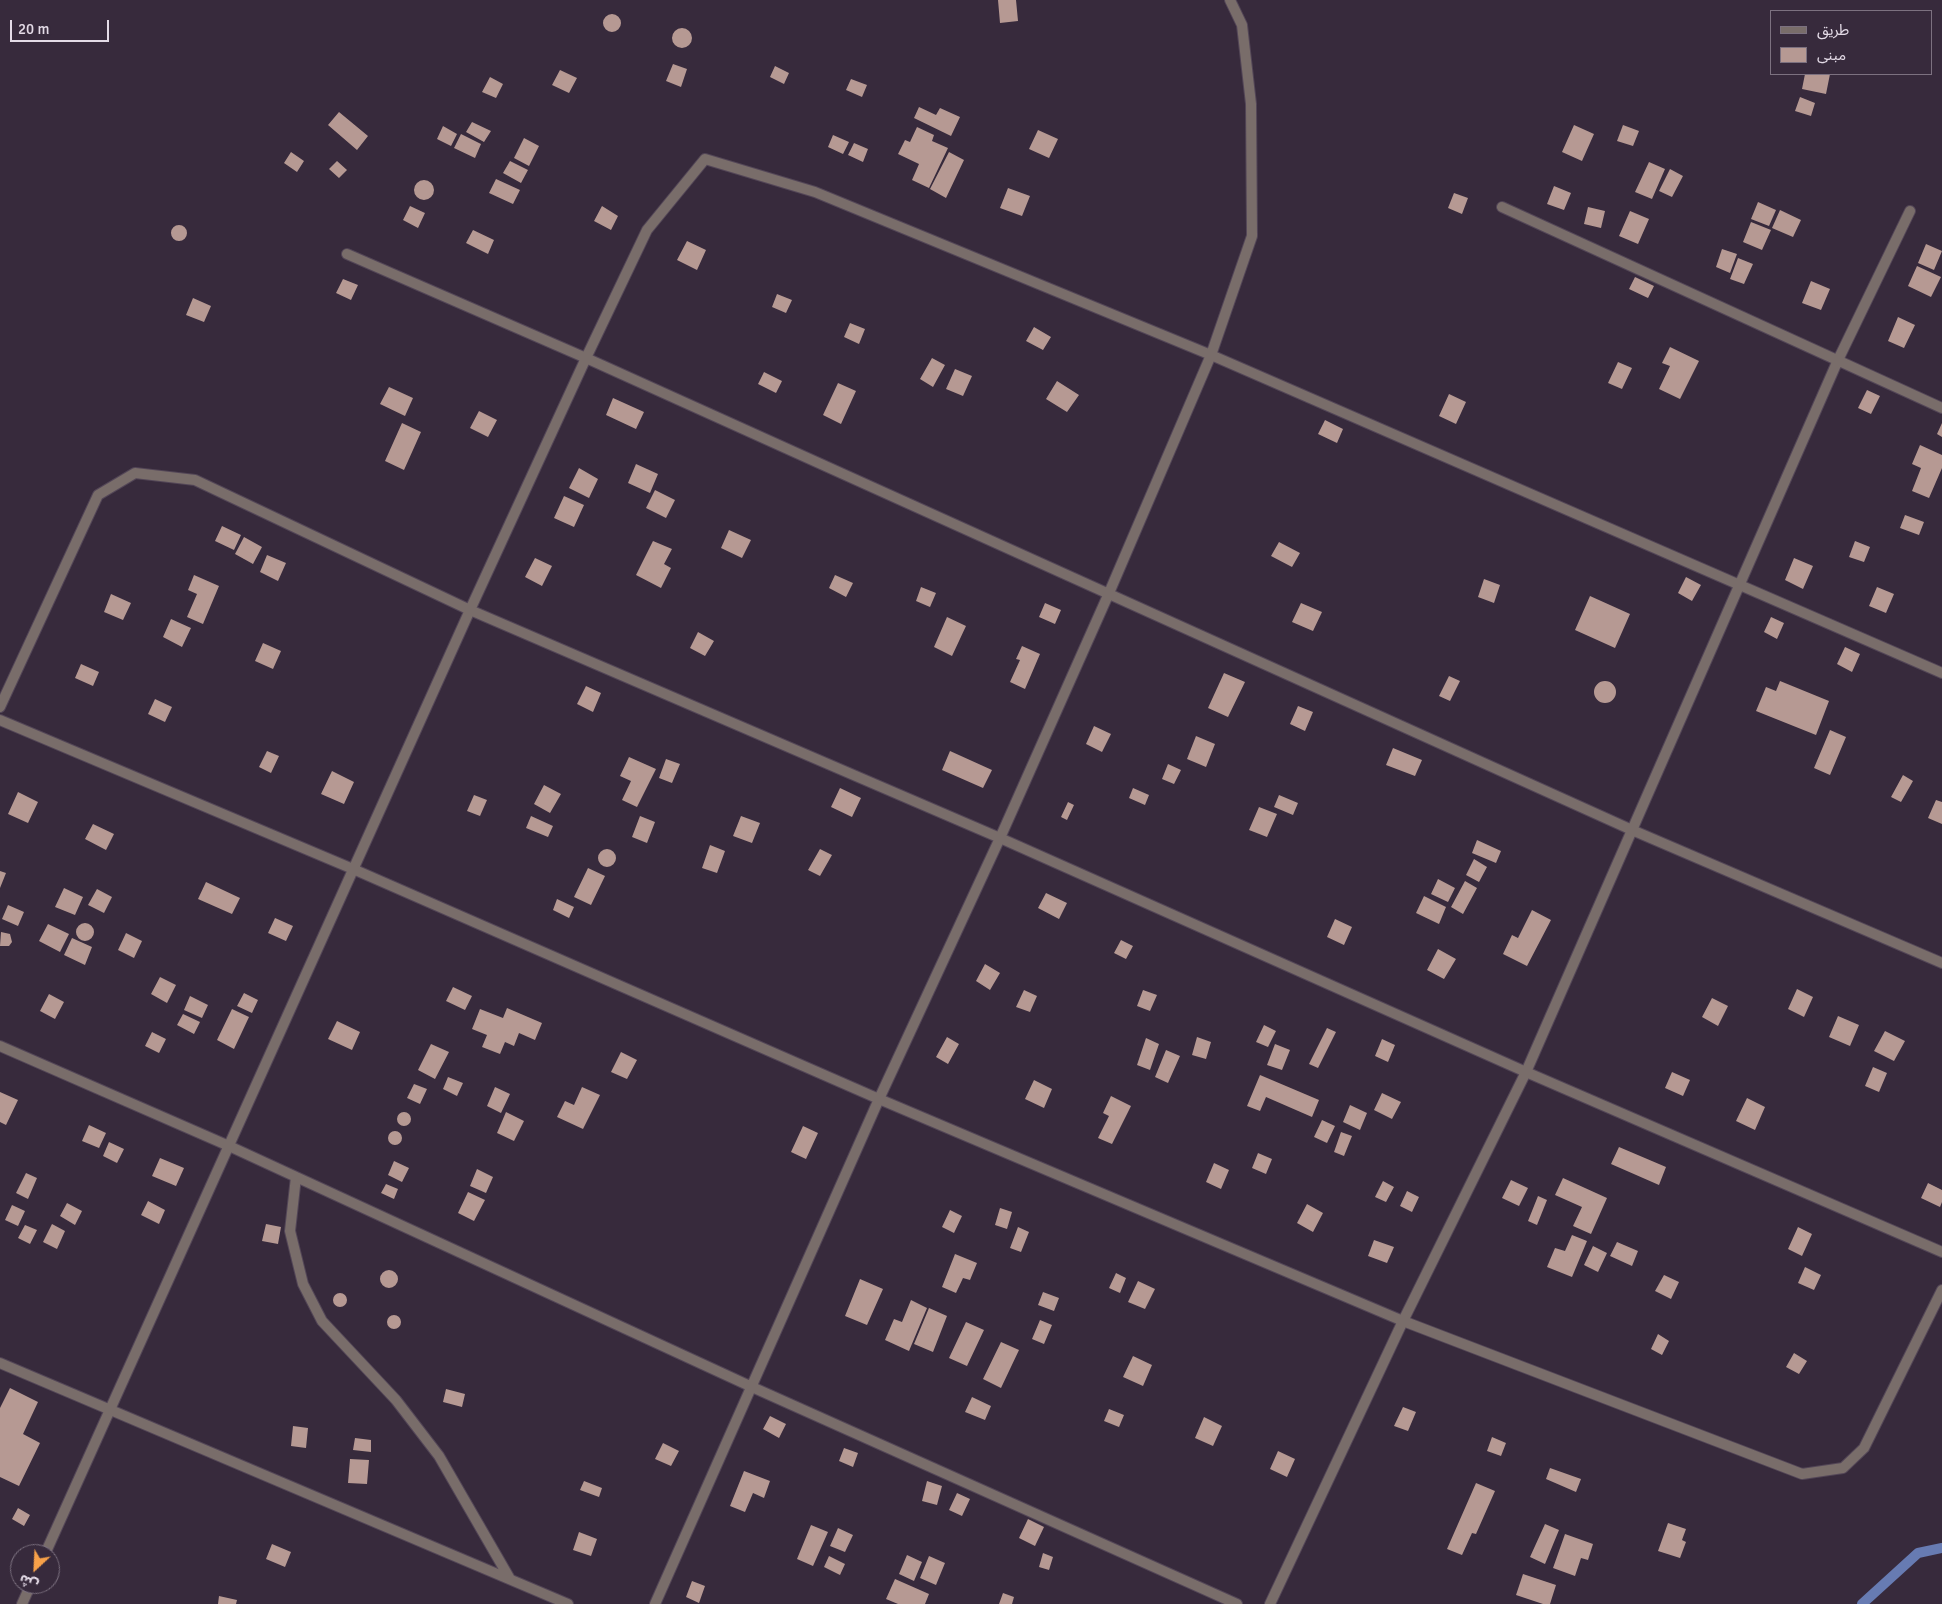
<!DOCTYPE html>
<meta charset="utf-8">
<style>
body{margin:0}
#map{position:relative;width:1942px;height:1604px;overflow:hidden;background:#372a3c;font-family:Signika,"Noto Sans Arabic",sans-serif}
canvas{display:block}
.legend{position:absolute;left:1770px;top:10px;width:162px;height:65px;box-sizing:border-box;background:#372a3c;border:1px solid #7c7180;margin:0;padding:6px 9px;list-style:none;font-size:15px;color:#e4dbe7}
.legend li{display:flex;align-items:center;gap:10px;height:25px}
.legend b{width:25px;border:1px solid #7c7180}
.north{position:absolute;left:10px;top:1544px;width:50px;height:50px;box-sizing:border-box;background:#372a3c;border:1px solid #7c7180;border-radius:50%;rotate:205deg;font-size:14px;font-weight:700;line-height:20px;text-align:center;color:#e4dbe7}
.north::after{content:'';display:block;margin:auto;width:18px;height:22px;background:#f7a149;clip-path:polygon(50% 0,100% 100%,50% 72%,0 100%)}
.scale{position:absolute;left:10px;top:20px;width:99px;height:22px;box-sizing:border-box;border:2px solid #e4dbe7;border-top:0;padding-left:6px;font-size:15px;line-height:18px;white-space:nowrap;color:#e4dbe7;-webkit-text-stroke:4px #372a3c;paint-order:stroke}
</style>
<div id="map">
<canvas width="1942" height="1604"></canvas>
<ul class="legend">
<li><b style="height:6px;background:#796d6a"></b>طريق</li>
<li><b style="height:14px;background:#b69993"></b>مبنى</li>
</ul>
<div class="north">ش</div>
<div class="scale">20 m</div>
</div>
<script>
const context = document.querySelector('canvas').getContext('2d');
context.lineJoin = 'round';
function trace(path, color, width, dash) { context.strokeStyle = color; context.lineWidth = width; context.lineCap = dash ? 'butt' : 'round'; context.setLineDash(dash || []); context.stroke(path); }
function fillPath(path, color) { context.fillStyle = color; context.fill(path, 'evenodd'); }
trace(new Path2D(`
 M1862 1604 1918 1553 1942 1548`), '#677bb2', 10);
fillPath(new Path2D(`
 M998 0H1016L1018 21 1000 23Z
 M603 23a9 9 0 1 1 18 0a9 9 0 1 1-18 0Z
 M672 38a10 10 0 1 1 20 0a10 10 0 1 1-20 0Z
 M673 64 687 69 681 87 666 81Z
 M775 66 789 73 784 84 770 77Z
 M560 70 577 78 569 93 552 85Z
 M1805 74H1830L1826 94 1802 89Z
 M490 77 503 84 496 98 482 92Z
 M851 79 867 85 862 97 846 90Z
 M1800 97 1815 103 1811 116 1795 111Z
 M919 107 936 115 940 108 960 117 951 136 914 118Z
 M339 112 368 136 357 150 328 125Z
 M472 122 491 131 484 142 466 132Z
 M1574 125 1594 134 1582 161 1562 152Z
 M1623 125 1639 131 1633 146 1617 141Z
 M443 126 457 134 451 146 437 139Z
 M917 127 934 135 932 141 948 148 929 188 912 180 919 164 898 154 905 140 910 142Z
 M1038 130 1058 139 1049 158 1029 149Z
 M461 134 481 144 475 158 454 148Z
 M833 135 849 142 843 154 828 147Z
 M524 138 539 146 529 166 514 158Z
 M854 143 868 149 863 162 848 155Z
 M291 152 304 161 297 172 284 163Z
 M949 152 964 160 946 198 930 189Z
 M337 161 347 170 339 178 329 169Z
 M510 161 528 170 521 183 503 173Z
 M1649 162 1665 169 1652 199 1635 192Z
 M1670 169 1683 176 1672 197 1659 191Z
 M496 179 520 190 513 204 489 193Z
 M414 190a10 10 0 1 1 20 0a10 10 0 1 1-20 0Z
 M1554 186 1571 193 1564 210 1547 204Z
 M1008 188 1030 196 1022 216 1000 208Z
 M1454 193 1468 198 1462 214 1448 208Z
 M1758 202 1776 210 1769 226 1751 219Z
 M410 206 425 213 418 228 403 220Z
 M602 206 618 216 611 230 594 221Z
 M1588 207 1605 211 1601 228 1584 224Z
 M1780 210 1801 220 1793 237 1772 228Z
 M1630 211 1649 219 1638 244 1619 236Z
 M1751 222 1771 230 1762 250 1743 242Z
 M171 233a8 8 0 1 1 16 0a8 8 0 1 1-16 0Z
 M473 230 494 240 488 254 466 243Z
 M687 241 706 250 697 270 677 260Z
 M1926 244 1942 251 1934 270 1918 263Z
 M1722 249 1737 254 1730 273 1716 267Z
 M1738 258 1753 264 1744 284 1730 279Z
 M1917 266 1941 277 1931 297 1908 286Z
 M1635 277 1654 286 1648 298 1629 289Z
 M343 279 358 285 351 300 336 293Z
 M1811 281 1830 289 1821 310 1802 303Z
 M777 294 792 300 786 313 772 307Z
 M193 298 211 306 204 322 186 315Z
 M1898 317 1915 325 1904 348 1888 341Z
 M850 323 865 329 859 344 844 337Z
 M1034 327 1051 337 1043 350 1026 341Z
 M1670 347 1699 361 1680 399 1659 389 1670 366 1662 363Z
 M932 358 945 365 933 387 920 379Z
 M1618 362 1632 368 1622 389 1608 383Z
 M955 369 972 376 963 396 946 389Z
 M764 372 782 381 776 393 758 384Z
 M1057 381 1079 395 1067 412 1046 399Z
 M838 383 856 391 841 424 823 415Z
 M389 387 413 398 405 416 380 404Z
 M1867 390 1880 396 1871 414 1858 408Z
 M1449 394 1466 402 1456 424 1439 416Z
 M613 398 644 412 636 429 606 415Z
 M479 411 497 420 488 437 470 428Z
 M1325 420 1343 429 1337 443 1318 434Z
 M402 423 421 432 404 470 385 461Z
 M1942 423V437L1937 434Z
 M1920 445 1942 455V468L1929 498 1912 491 1921 468 1912 464Z
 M636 464 658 474 650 493 628 483Z
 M579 468 598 479 589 498 569 488Z
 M655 490 675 500 666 518 646 508Z
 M564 496 584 505 574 527 554 518Z
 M1905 515 1924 522 1919 535 1900 528Z
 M222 526 241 535 234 550 215 541Z
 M729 530 751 540 742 558 721 548Z
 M244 537 262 547 253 564 235 554Z
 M653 541 672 549 664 564 671 568 661 588 636 575Z
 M1855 541 1870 547 1864 562 1849 557Z
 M1279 542 1300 553 1292 567 1271 556Z
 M267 555 286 563 278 581 260 572Z
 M535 558 552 566 542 586 525 577Z
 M1794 558 1813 566 1803 589 1785 580Z
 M194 575 219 586 203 624 187 617 197 594 188 590Z
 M835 575 853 583 846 597 829 588Z
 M1686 577 1701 585 1692 601 1678 593Z
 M1484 579 1500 585 1494 603 1478 597Z
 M921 587 936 593 930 607 916 601Z
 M1877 587 1894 594 1886 613 1869 606Z
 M111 594 131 603 123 620 104 612Z
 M1590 596 1630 614 1615 648 1575 630Z
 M1045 603 1061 610 1055 624 1039 617Z
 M1301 603 1322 612 1313 631 1292 622Z
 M947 617 966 626 952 656 934 647Z
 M1771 617 1784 623 1777 639 1764 632Z
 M171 619 191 628 182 647 163 637Z
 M698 632 714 641 705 656 690 648Z
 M263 643 281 651 273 669 255 661Z
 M1022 646 1040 654 1025 689 1010 682 1020 660 1016 659Z
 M1845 647 1860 654 1852 672 1837 664Z
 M81 664 99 672 93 686 75 678Z
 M1224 673 1245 682 1228 717 1208 708Z
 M1449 676 1460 681 1450 701 1439 696Z
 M1594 692a11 11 0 1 1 22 0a11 11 0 1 1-22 0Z
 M1780 681 1829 701 1816 735 1756 711 1766 687 1776 691Z
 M586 686 601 693 593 712 577 704Z
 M155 699 172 707 165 722 148 714Z
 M1298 706 1313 712 1305 731 1290 724Z
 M1094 726 1111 734 1102 752 1086 744Z
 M1830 730 1846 737 1830 775 1814 768Z
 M1196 736 1215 744 1206 767 1187 759Z
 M1393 748 1422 760 1415 776 1386 765Z
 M267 751 279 756 271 773 259 767Z
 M950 751 992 770 983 788 942 770Z
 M629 757 656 769 637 807 622 800 631 781 620 776Z
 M666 759 680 764 672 783 659 778Z
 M1168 764 1181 770 1174 784 1162 779Z
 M332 771 354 782 344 804 321 794Z
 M1903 775 1913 781 1901 802 1891 797Z
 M544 785 561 794 550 813 534 804Z
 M840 788 861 798 852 817 831 807Z
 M1133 788 1149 795 1145 805 1129 798Z
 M18 792 38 802 28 823 8 814Z
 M474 795 487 800 480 816 467 811Z
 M1279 795 1298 803 1293 815 1274 807Z
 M1936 800 1942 802V824L1928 818Z
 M1068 802 1074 805 1067 820 1061 817Z
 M1259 807 1277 814 1267 837 1249 830Z
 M531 816 553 826 548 837 526 828Z
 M640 816 655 822 647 843 632 837Z
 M741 816 760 823 752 843 733 836Z
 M93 824 114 834 106 850 85 839Z
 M1477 840 1501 851 1496 863 1472 853Z
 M710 845 725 851 717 873 702 868Z
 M820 849 832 855 820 876 808 870Z
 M598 858a9 9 0 1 1 18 0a9 9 0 1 1-18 0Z
 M1474 859 1487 867 1479 882 1466 875Z
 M588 868 605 876 591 905 574 897Z
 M0 871 6 873 0 888Z
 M1438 879 1455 888 1448 902 1431 894Z
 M1465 881 1477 888 1463 914 1451 907Z
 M206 882 240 898 232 914 198 899Z
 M64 888 83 897 75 915 55 907Z
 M97 889 112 897 104 913 88 905Z
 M1046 893 1067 903 1059 919 1038 908Z
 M1424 896 1446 907 1439 924 1416 913Z
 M557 899 574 907 569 918 553 910Z
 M8 905 24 912 18 926 2 919Z
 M1532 910 1551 920 1527 966 1503 954 1512 935 1518 938Z
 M275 918 293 926 286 941 268 933Z
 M1335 919 1352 927 1344 945 1327 937Z
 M76 932a9 9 0 1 1 18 0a9 9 0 1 1-18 0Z
 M48 924 69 934 60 952 39 941Z
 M1 932 10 934 12 942 9 946H0Z
 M126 933 142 941 134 958 118 950Z
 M72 938 92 947 85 965 64 955Z
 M1121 940 1133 946 1126 959 1114 953Z
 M1438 949 1456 959 1444 979 1427 970Z
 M985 964 1000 973 990 990 976 981Z
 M160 977 176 985 167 1003 151 994Z
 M453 987 472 996 465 1010 446 1001Z
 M1797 989 1813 997 1804 1017 1788 1009Z
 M1024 990 1037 996 1030 1012 1016 1007Z
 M1143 990 1157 995 1150 1011 1137 1006Z
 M244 993 258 1000 252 1013 237 1006Z
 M49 994 64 1002 55 1019 40 1011Z
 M190 996 208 1005 202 1018 184 1010Z
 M1712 998 1728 1006 1718 1026 1702 1017Z
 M507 1008 542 1023 535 1040 519 1033 514 1046 505 1042 500 1054 482 1047 487 1035 472 1029 480 1009 503 1018Z
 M232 1009 249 1017 234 1049 217 1040Z
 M183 1014 200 1022 194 1034 177 1025Z
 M1838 1016 1859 1025 1850 1046 1829 1037Z
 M337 1021 360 1032 352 1050 328 1039Z
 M1264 1025 1276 1031 1268 1047 1256 1042Z
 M1327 1028 1336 1032 1318 1068 1309 1064Z
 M1885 1031 1905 1041 1894 1061 1874 1051Z
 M152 1032 166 1039 159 1053 145 1046Z
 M947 1037 959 1044 948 1064 936 1057Z
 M1197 1037 1211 1042 1206 1059 1192 1055Z
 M1146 1038 1159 1044 1150 1070 1137 1065Z
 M1382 1039 1395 1045 1388 1062 1375 1056Z
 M431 1044 449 1052 435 1079 418 1070Z
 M1275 1044 1290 1050 1282 1070 1267 1065Z
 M1166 1050 1180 1056 1168 1083 1155 1077Z
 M621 1052 637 1060 627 1079 611 1072Z
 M1873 1067 1887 1073 1879 1092 1865 1086Z
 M1672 1072 1690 1080 1683 1096 1665 1088Z
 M1260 1075 1319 1100 1312 1117 1266 1097 1260 1111 1247 1106Z
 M448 1077 463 1083 457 1096 443 1089Z
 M1034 1080 1052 1089 1044 1108 1025 1099Z
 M414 1084 427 1089 420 1104 407 1098Z
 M495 1087 510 1094 501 1113 487 1106Z
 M582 1087 600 1095 583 1129 557 1117 565 1101 574 1105Z
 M0 1092 18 1100 6 1125 0 1122Z
 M1382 1093 1401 1102 1392 1119 1374 1110Z
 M1111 1096 1131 1106 1112 1144 1098 1138 1109 1116 1103 1113Z
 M1747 1098 1765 1107 1755 1130 1736 1121Z
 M1350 1105 1367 1113 1360 1130 1343 1122Z
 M506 1112 524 1121 514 1141 497 1133Z
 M397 1119a7 7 0 1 1 14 0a7 7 0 1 1-14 0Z
 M1322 1120 1335 1126 1327 1143 1314 1137Z
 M89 1125 106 1133 99 1148 82 1141Z
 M803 1126 818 1133 806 1159 791 1152Z
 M388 1138a7 7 0 1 1 14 0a7 7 0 1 1-14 0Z
 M1341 1132 1352 1136 1344 1156 1334 1152Z
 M109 1142 124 1149 117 1163 103 1156Z
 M1619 1147 1666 1167 1659 1185 1611 1164Z
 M1258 1153 1272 1159 1266 1174 1252 1168Z
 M160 1158 184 1168 176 1186 152 1176Z
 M394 1161 409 1168 402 1182 388 1175Z
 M1214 1163 1229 1170 1221 1189 1206 1182Z
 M477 1169 493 1177 486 1193 470 1186Z
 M26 1173 37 1178 28 1199 16 1193Z
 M1563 1178 1607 1198 1591 1234 1573 1226 1582 1207 1555 1195Z
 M1511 1180 1528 1188 1519 1206 1502 1198Z
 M1383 1181 1394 1187 1386 1202 1375 1197Z
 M1928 1183 1942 1190V1202L1940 1207 1921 1198Z
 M386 1184 398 1189 394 1199 381 1193Z
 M1407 1191 1419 1197 1412 1212 1400 1206Z
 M468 1192 485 1200 474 1221 458 1213Z
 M1538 1196 1547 1200 1537 1225 1528 1221Z
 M148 1201 165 1210 159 1224 141 1215Z
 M67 1203 82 1211 75 1225 60 1216Z
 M1307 1204 1323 1213 1313 1232 1297 1223Z
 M12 1205 25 1211 18 1226 5 1220Z
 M1000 1208 1012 1212 1007 1229 995 1225Z
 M950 1210 962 1216 954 1233 942 1227Z
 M52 1224 65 1231 57 1249 43 1242Z
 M266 1224 281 1227 278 1244 262 1241Z
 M25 1225 37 1230 30 1244 18 1238Z
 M1018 1227 1029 1232 1021 1252 1010 1248Z
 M1798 1227 1812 1234 1802 1256 1788 1249Z
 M1572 1235 1587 1241 1572 1277 1547 1267 1555 1248 1565 1251Z
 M1374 1240 1394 1247 1387 1263 1368 1256Z
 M1617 1242 1638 1251 1632 1266 1610 1256Z
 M1593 1246 1607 1253 1598 1272 1584 1265Z
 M955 1254 977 1263 970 1280 963 1278 956 1293 942 1287Z
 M1805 1267 1821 1275 1814 1290 1798 1283Z
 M380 1279a9 9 0 1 1 18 0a9 9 0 1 1-18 0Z
 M1116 1273 1126 1278 1120 1293 1109 1288Z
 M1664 1275 1679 1282 1671 1299 1655 1291Z
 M860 1279 883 1289 867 1325 845 1316Z
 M1138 1281 1155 1289 1145 1309 1128 1302Z
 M1043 1292 1059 1298 1054 1311 1038 1305Z
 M333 1300a7 7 0 1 1 14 0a7 7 0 1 1-14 0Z
 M911 1300 927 1308 909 1351 885 1340 894 1319 902 1322Z
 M929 1308 947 1316 933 1352 914 1344Z
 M387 1322a7 7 0 1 1 14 0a7 7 0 1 1-14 0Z
 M1040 1320 1052 1325 1044 1344 1032 1339Z
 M966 1322 984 1330 967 1366 949 1358Z
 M1658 1334 1669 1341 1662 1355 1651 1349Z
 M1001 1342 1019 1350 1001 1388 983 1379Z
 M1794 1353 1807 1361 1799 1374 1786 1367Z
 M1133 1356 1152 1365 1143 1386 1123 1377Z
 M10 1388 38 1402 23 1434 40 1443 19 1486 0 1477V1408Z
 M446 1389 465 1394 462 1407 443 1402Z
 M972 1397 991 1406 985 1420 965 1412Z
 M1403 1407 1416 1412 1408 1431 1394 1426Z
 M1109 1409 1124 1415 1119 1427 1104 1421Z
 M770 1416 786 1424 779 1438 763 1429Z
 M1204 1417 1222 1426 1213 1446 1195 1438Z
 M293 1426 308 1428 306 1448 291 1446Z
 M1492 1437 1506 1443 1501 1456 1487 1451Z
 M355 1438 371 1440V1452L353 1450Z
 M663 1443 679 1451 671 1466 655 1459Z
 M844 1448 858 1453 853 1467 839 1461Z
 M1278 1451 1295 1459 1287 1477 1270 1469Z
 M350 1459 369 1460 367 1484 348 1483Z
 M1550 1468 1581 1479 1576 1492 1546 1479Z
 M744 1471 770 1481 764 1498 753 1493 745 1512 730 1506Z
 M584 1481 602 1488 599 1497 580 1490Z
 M927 1481 942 1486 937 1505 922 1501Z
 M1476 1483 1495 1491 1476 1534 1472 1533 1462 1555 1447 1549Z
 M957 1493 970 1499 962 1516 949 1510Z
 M18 1508 30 1515 24 1526 12 1519Z
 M1028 1519 1044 1527 1035 1546 1019 1538Z
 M1668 1523 1686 1529 1682 1540 1686 1542 1680 1558 1658 1551Z
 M1545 1524 1559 1530 1545 1564 1530 1557Z
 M811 1525 828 1532 813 1566 797 1559Z
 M838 1528 853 1535 845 1552 830 1546Z
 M579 1532 597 1539 591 1556 573 1550Z
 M1565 1534 1593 1544 1588 1560 1581 1558 1575 1576 1553 1568Z
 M272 1544 291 1552 285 1567 266 1559Z
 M1043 1553 1053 1557 1049 1570 1039 1567Z
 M907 1555 922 1562 914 1581 899 1574Z
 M829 1556 845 1564 840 1575 824 1567Z
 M929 1556 945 1563 936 1585 920 1578Z
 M1523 1574 1556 1585 1550 1604H1543L1516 1595Z
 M895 1579 929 1594 925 1604H898L886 1599Z
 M692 1581 705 1586 699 1603 686 1597Z
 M1003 1593 1014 1597 1012 1604H999Z
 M219 1596 237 1600 236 1604H218Z`), '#b69993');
const minor = new Path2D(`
 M1502 207 1942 408
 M347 254 586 358 1632 830 1942 963
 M0 707 98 495 135 473 195 480 470 610 1000 838 1526 1072 1942 1252
 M0 720 353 869 879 1099 1403 1321 1802 1474 1843 1468 1864 1448 1942 1290
 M0 1046 229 1146 752 1387 1237 1604
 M296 1177 290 1231 303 1284 322 1321 396 1400 439 1456 510 1579
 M0 1363 568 1604
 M45 1554 470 610 586 358 647 230 705 159 815 192 1211 355 1942 673
 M22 1604 31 1584
 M655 1604 879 1099 1000 838 1109 593 1211 355 1252 236 1251 104 1242 25 1230 0
 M1270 1604 1403 1321 1526 1072 1838 360 1910 211`);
trace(minor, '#534657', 12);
trace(minor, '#796d6a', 10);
</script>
